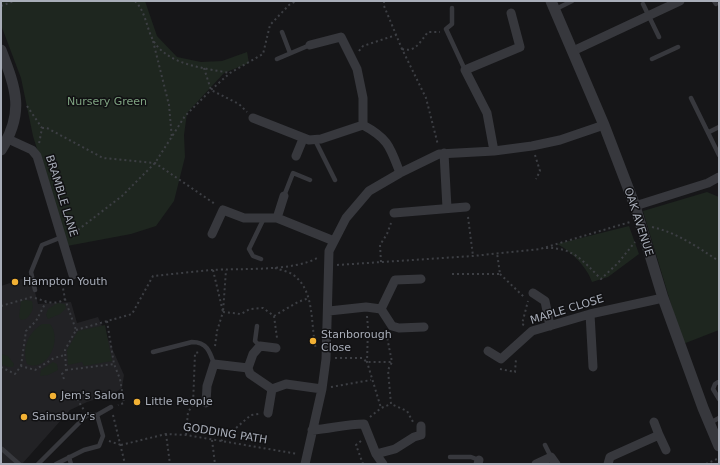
<!DOCTYPE html>
<style>
body{margin:0}
#map{position:relative;width:720px;height:465px;overflow:hidden;background:#161618;font-family:"DejaVu Sans",sans-serif}
canvas{display:block}
.frame{position:absolute;inset:0;border:2px solid #a8adb8;pointer-events:none}
</style>
<div id="map">
<canvas width="720" height="465"></canvas>
<div class="frame"></div>
</div>
<script>
const context = document.querySelector('canvas').getContext('2d');
context.lineJoin = 'round';
function fillPath(path, color) { context.fillStyle = color; context.fill(path, 'evenodd'); }
function trace(path, color, width, dash) { context.strokeStyle = color; context.lineWidth = width; context.lineCap = dash ? 'butt' : 'round'; context.setLineDash(dash || []); context.stroke(path); }
function label(font, color, halo, rows, align = 'center') {
  context.font = font + ' "DejaVu Sans",sans-serif'; context.lineWidth = 3; context.setLineDash([]); context.textBaseline = 'middle'; context.strokeStyle = halo; context.fillStyle = color; for (const [text, x, y, turn = 0] of rows) {
    context.save(); context.translate(x, y); context.rotate((+turn || 0) * Math.PI / 180); context.textAlign = isNaN(turn) ? turn : align; if (halo) context.strokeText(text, 0, 0); context.fillText(text, 0, 0); context.restore();
  }
}
fillPath(new Path2D(`
 M31 276 38 304 71 302 77 323 98 317 124 375 122 388 113 394 87 402 70 410 22 464H1V286Z`), '#222225');
fillPath(new Path2D(`
 M1 1H145L157 36 177 57 201 62 222 61 247 52 249 63 224 73 187 113 184 135 185 157 174 201 156 226 131 234 67 246 33 136 21 78 1 25Z
 M707 192 719 197V330L683 344 643 211Z
 M629 226 639 254 608 277 592 282C587 267 571 251 557 244Z
 M26 300 32 301C34 309 32 313 26 319L21 320 19 317 21 301Z
 M58 303 65 304 66 308 60 314 48 319 46 315 48 309Z
 M42 324H50C63 340 47 373 27 364 22 348 28 333 42 324Z
 M105 325 112 361 84 366 82 362 68 365 67 350 78 331Z
 M1 354 8 356 14 364 13 367H8L1 364Z
 M53 362 57 364 58 370 48 375 40 376 41 370Z`), '#1e261f');
trace(new Path2D(`
 M135 1C146 12 146 27 153 40 167 65 204 68 230 73
 M384 1V6L402 49 426 98 438 145
 M1 6 14 1
 M153 41 169 105 172 139
 M402 49C415 53 420 42 428 32H440
 M359 51 363 46 396 35
 M204 68 211 90 239 104 247 112
 M27 106 42 128 39 144
 M42 128H47L103 158 155 163 215 204
 M535 155 540 171 536 179
 M468 217 473 256
 M652 227C678 233 697 247 719 261
 M70 236 122 196 155 163 185 116 211 90 230 73 263 54 270 25 289 5 296 1
 M546 248C573 247 583 261 601 279L618 263 635 242
 M381 262 380 245 387 234 391 223
 M337 265 473 256 540 249 630 222
 M275 268C280 270 287 271 292 274 316 290 310 325 316 349
 M213 270 223 312 226 270
 M452 274H500L497 253
 M500 274 524 297
 M62 283V280L64 279
 M35 298C45 301 55 306 65 299L63 288
 M1 306 32 297
 M274 316 298 302 309 298
 M367 316 368 328 367 362 381 408
 M107 321 114 364 120 379 124 403 118 405
 M524 325 522 324 528 301
 M76 330 132 314 153 276C172 274 192 272 211 270 241 268 294 272 319 257
 M389 334 387 337 392 362 388 370 391 404 407 411 413 422
 M215 346 217 331 223 312 241 314 250 309 263 308 274 316 277 338
 M335 358H362L367 362H392
 M21 366 26 331 36 321 46 302
 M1 367 15 374 21 366 35 370 54 358 65 355
 M500 369 515 372 516 359
 M66 370 114 364
 M64 379 62 374 66 370 65 350 76 330 65 299
 M331 387 371 380
 M77 399 84 410
 M113 415 125 464
 M370 417 381 408 391 404
 M166 434 170 464
 M186 435 188 412 193 405 195 353 200 352
 M212 440 215 464
 M109 441 121 445
 M221 441 251 415 259 414
 M361 441 356 445 363 464
 M121 445 166 434 186 435 298 454
 M706 464 719 458`), '#3d3f44', 2, [2, 3]);
trace(new Path2D(`
 M714 1 716 4
 M643 4 659 37
 M452 8V24L446 29 465 70
 M556 9 572 1
 M282 32 290 53
 M277 59 310 45
 M652 59 678 47
 M691 98 719 155
 M709 132 719 127
 M315 140 335 180
 M284 196 293 173 310 180
 M261 259 253 256 249 249 264 218
 M35 290 31 272 42 245 62 237
 M257 326 255 341 260 346
 M153 352 192 342C207 342 210 352 214 364
 M718 382 715 384 713 389 719 399
 M97 415 111 407
 M710 423 719 418
 M545 445 551 457
 M2 449 19 464
 M69 457 71 464
 M450 457H471L479 460
 M38 464 87 415H97L103 436 99 446 84 450 56 464`), '#37383d', 4.5);
trace(new Path2D(`
 M310 45 341 37 357 69 363 98V125
 M573 51 680 1
 M253 118 309 140 321 139 363 125C389 139 390 147 400 173
 M8 139 32 150 37 156 73 275
 M494 151 487 113 465 70 520 47 511 13
 M444 153 447 208
 M296 156 303 139
 M635 206 708 183 719 177
 M394 213 466 207
 M277 218 284 196
 M212 234 223 210 244 218H277L334 241
 M533 293 545 301 550 326
 M381 309 392 326 399 328 424 327
 M329 311 366 307 381 309 395 280 421 279
 M590 314 593 367
 M488 351 501 359 532 331 590 314 663 298
 M248 368 253 354 260 346 276 348
 M206 403 207 386 214 364 248 368 250 374 272 389 286 384 322 389
 M268 413 272 389
 M654 422 659 435
 M312 430C330 429 346 424 364 424L376 454 383 464
 M376 454 395 449 414 437 421 435V426
 M305 464 322 389 326 359 329 251 346 218 369 191 400 173 439 154 494 151 532 146 560 140 604 125
 M478 464 479 460
 M536 464 551 457 556 464
 M608 464 610 457 659 435 666 450`), '#37383d', 9);
trace(new Path2D(`
 M551 1 604 125 635 206 663 298 703 408 719 446
 M1 50C16 89 25 112 1 150`), '#37383d', 11);
for (const [x, y, r, color] of [
 [15,282,4,"#f2b134"],
 [313,341,4,"#f2b134"],
 [53,396,4,"#f2b134"],
 [137,402,4,"#f2b134"],
 [24,417,4,"#f2b134"]
]) { const dot = new Path2D(); dot.arc(x, y, r, 0, 2 * Math.PI); context.fillStyle = color; context.fill(dot); trace(dot, '#111113', 1.5); }
label('11px', '#7fa381', '#111113', [
 ["Nursery Green",107,102]
]);
label('11px', '#a8adb8', '#111113', [
 ["BRAMBLE LANE",61,196,73],
 ["OAK AVENUE",638,222,72],
 ["MAPLE CLOSE",567,310,-17],
 ["GODDING PATH",225,434,9]
]);
label('11px', '#a8adb8', '#111113', [
 ["Hampton Youth",23,282],
 ["Stanborough",321,335],
 ["Close",321,348],
 ["Jem's Salon",61,396],
 ["Little People",145,402],
 ["Sainsbury's",32,417]
], 'left');
</script>
